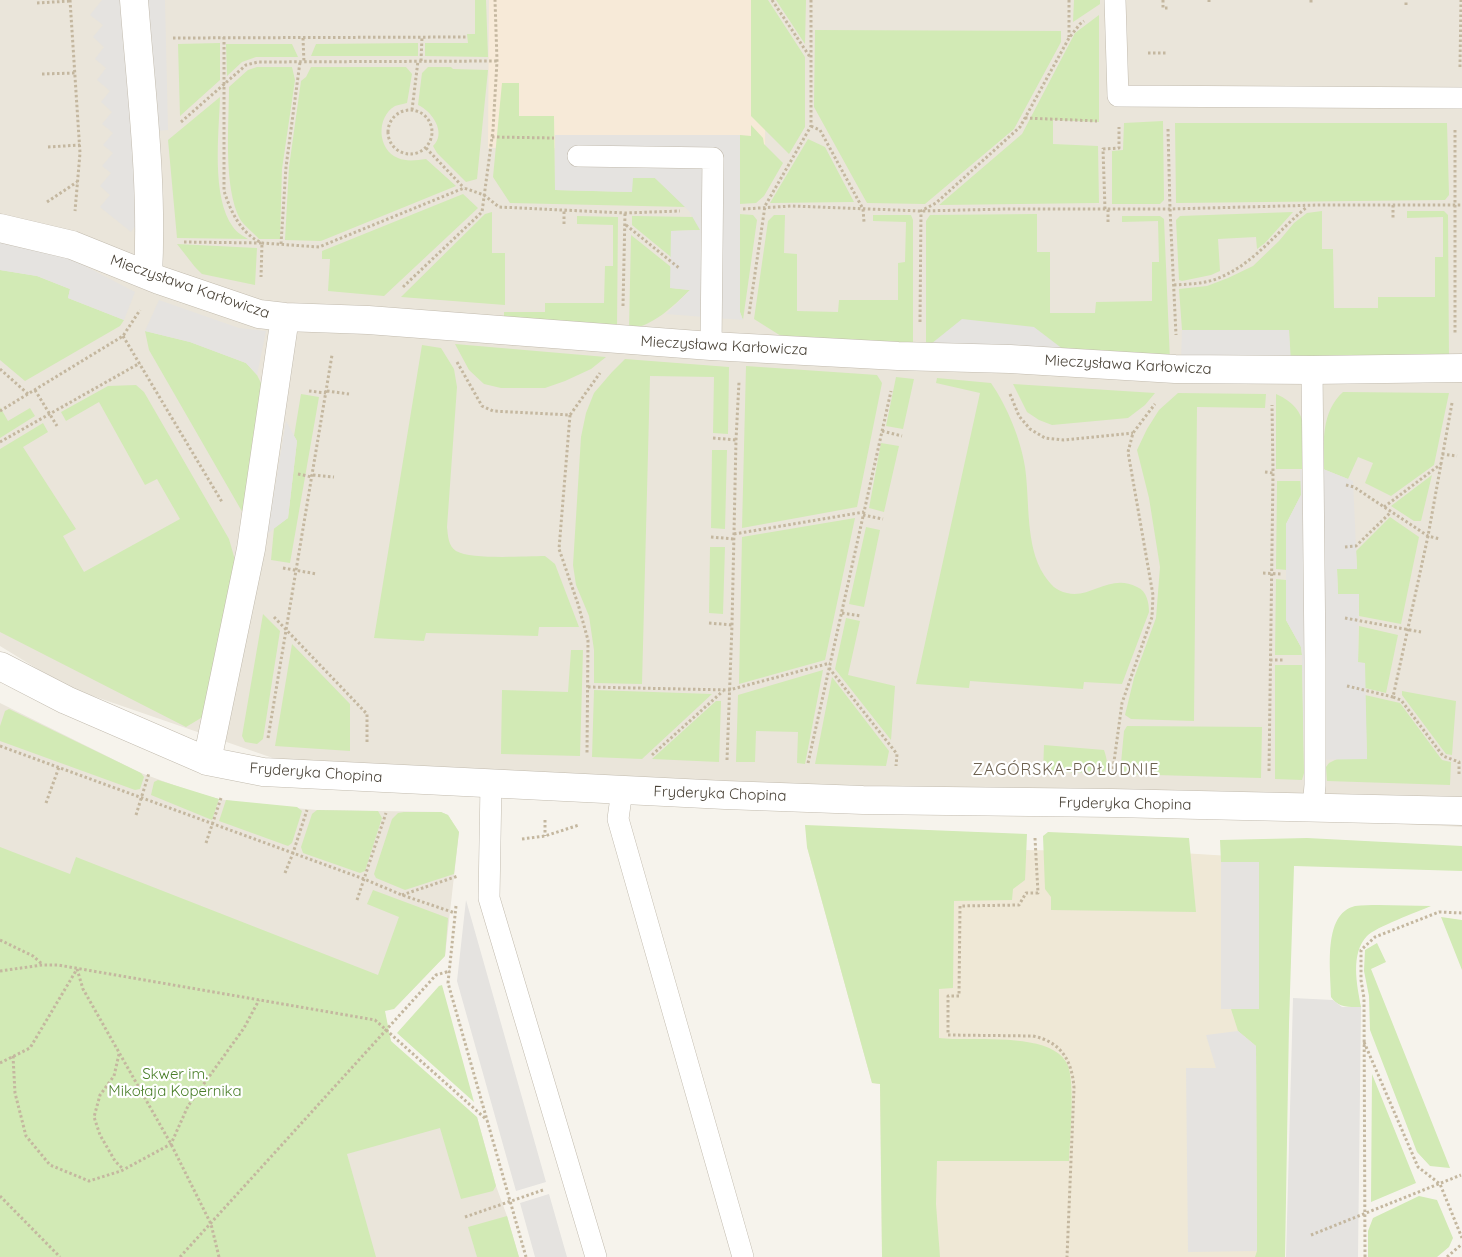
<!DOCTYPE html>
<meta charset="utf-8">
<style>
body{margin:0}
canvas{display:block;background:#f6f3ec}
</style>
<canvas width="1462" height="1257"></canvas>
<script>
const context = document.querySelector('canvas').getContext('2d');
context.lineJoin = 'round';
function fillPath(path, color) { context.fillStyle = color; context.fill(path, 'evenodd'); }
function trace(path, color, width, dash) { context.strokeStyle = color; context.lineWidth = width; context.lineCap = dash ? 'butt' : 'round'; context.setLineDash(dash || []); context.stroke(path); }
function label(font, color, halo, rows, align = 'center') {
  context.font = font + ' Quicksand,sans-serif'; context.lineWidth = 4.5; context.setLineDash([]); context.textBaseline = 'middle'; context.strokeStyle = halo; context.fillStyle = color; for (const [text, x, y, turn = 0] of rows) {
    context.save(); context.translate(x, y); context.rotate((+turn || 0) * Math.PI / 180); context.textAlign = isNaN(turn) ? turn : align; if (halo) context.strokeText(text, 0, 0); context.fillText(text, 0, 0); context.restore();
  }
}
fillPath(new Path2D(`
 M0 0H1462V827L299 767 67 687 0 646Z
 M0 703 141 773 190 791 219 799 251 804 317 810 441 812 448 815 459 832 445 956 394 1009 0 962Z
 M477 1117 496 1186 507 1216 519 1257H316L286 1152Z`), '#eae5da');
fillPath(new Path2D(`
 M489 0H766L765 149 488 148Z`), '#f7ead8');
fillPath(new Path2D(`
 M807 847 1166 852 1278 859 1269 1257H882L880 1084 872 1083Z`), '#efe8d6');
fillPath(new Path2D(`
 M475 0H486L488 57 425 56V43H468L467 34H475Z
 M751 0H768L805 57V127L789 154 751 116Z
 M776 0H806L805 44Z
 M1074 0H1100V4L1073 22Z
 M1099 15V122L1053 120V144L1098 146 1099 203 939 205 1022 134 1075 33Z
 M815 30 1061 31V42L1014 129 925 204 867 203 814 107Z
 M220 43V80L180 116 178 44Z
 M418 43V56H311L316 44Z
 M226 44H292L298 57H256L242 62 227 76Z
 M257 67H292L295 80 282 169 280 239H259C253 232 244 226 240 219 223 187 229 124 229 87L248 70Z
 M311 67H406L412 74 407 103C403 104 398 105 395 106 376 117 377 150 398 158 407 162 417 160 426 159L456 186 321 241 285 240 289 167 301 81 306 77Z
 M428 67H451L453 69 488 70 477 179 466 182 437 153 433 146C447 133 432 111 418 105L422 73Z
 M502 83H519V116H554L555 190 631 192 632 178H655L686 207 510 203 493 177Z
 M220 97C219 133 211 197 233 227 236 232 243 236 248 239L177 238 168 140Z
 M1163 121 1164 200 1160 204H1112V151L1123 150 1124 123Z
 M1175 123H1447L1449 195 1445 200 1176 203Z
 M751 125 763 138 764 144 783 163 764 196 756 203 739 204 740 135 751 136Z
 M808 139 825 147 854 202 770 203Z
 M463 194 478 208 384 296 328 291 330 259H322V251Z
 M1322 211V249H1333L1334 308H1378V297H1435V257H1443V217L1407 218V211H1444L1448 215 1449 361 1290 360 1289 330H1182L1179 289 1207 286 1228 278 1253 266 1279 241 1294 223 1307 213Z
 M492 212V253H505V305L401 297 485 214Z
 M1293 212 1265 243 1257 249 1256 237 1218 239 1220 271 1211 275 1182 281 1179 280 1176 220 1180 216Z
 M739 214 753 215 757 220 743 320 740 312Z
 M1037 214V252H1050V313H1095L1096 302 1152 301V262H1159L1158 221 1122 222V216H1160L1164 219 1170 361 926 348V221L930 215Z
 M774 215H785L784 253 797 254V311L838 312 839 300H898V263L905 262 906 222 873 221V215H911L913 220V346L781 336 754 319 768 221Z
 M577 216 618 217 617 328 504 319V312H545V303H604L605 266H613V225L577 224Z
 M632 216 693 217 701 230 671 231V257L632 225Z
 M631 235 671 267V288L690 290C673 306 654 326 629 329Z
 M177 244 257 248 255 285 202 274 195 267Z
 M0 270 37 276 70 289 68 298 124 320 120 326 25 381 0 360Z
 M145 331 190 342 246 363 257 375 264 389 244 515 149 350Z
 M455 344 606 357 591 369 565 381 545 388H501L484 384 469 370Z
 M422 345 441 348 454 369 457 387 447 527C448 535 448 546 456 551 471 560 526 556 545 556L555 564 579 627H539L538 636 426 633 424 641 374 638Z
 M625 359 729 367 728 434 713 433 714 377 650 376 642 684 594 683V650L589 616 576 585 573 565 581 437 586 413 594 393 612 372Z
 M746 366 877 375 882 383 857 507 742 528Z
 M896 377 914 379 903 429 886 426Z
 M937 378 991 383C1007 406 1021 440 1025 467 1030 502 1025 545 1044 575 1050 584 1056 591 1067 593 1091 599 1110 573 1137 587 1147 591 1149 603 1149 612L1122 684 1084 682 1083 689 970 681 969 688 916 684 980 393 936 383Z
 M1013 384 1155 393 1145 405 1128 418 1052 425 1039 420 1027 412Z
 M136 385 144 392 229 539 235 560 206 715 186 727 0 632V449L43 423 48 432 23 447 76 529 63 536 84 572 180 519 157 479 145 485 99 402 66 421 61 412 108 386Z
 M1343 392 1449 393 1434 465 1391 496 1365 483 1373 463 1358 457 1348 479 1323 469C1324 441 1321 412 1343 392Z
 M1178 393 1266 394 1265 408 1197 407 1194 721 1131 719 1125 715 1134 678 1156 618 1160 567 1149 498 1137 450 1147 429 1159 410Z
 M301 394 319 397 290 563 271 560 274 528 288 518 297 441 294 436Z
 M1276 394C1312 410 1304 436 1304 469H1276Z
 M0 407 8 421 30 408 35 416 0 438Z
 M881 443 899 446 884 512 869 508Z
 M712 450H727L725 529 711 528Z
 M1432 475 1421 521H1414L1391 506Z
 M1277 481H1301V495L1286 524 1287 570 1276 569Z
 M1390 517 1419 537 1401 624 1359 616V594H1338L1337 569 1357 568 1356 551Z
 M855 518 825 660 739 684 742 537Z
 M866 527 880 530 864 607 849 604Z
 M710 547H725L723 614 709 613Z
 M1276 579 1286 580V620L1301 647 1302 655H1275Z
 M263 614 280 631 263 739 257 744 245 742 242 736Z
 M846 618 860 621 848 675 895 686 891 740 835 669Z
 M1359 626 1398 635 1386 693 1365 688V663H1358Z
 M292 644 350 704V751L275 746Z
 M571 650H583L580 756 501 754 502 690 568 692Z
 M1275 665H1302L1304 773 1302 780 1275 779Z
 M823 670 805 764 797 763 798 732 756 731 755 762H736L738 695Z
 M832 677 889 751 886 766 815 764Z
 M594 690 712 694 642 759 592 757Z
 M1402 691 1456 701 1452 755 1446 754 1402 695Z
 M1365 695 1400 703 1442 760 1451 762 1450 785 1327 781 1326 767 1329 763 1337 759 1367 758Z
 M716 701H721L719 762 652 759Z
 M9 709 141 773 144 777 140 789 135 790 0 741V726L5 711Z
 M1127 726 1262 727 1261 778 1120 774 1124 731Z
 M1044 745 1104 750C1107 759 1109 766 1103 773L1043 772Z
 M158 780 219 799 212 820 151 795 154 782Z
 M226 800 297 807 302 811 292 843 288 846 219 821Z
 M317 810 378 811 382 818 365 871 360 873 303 853 301 847 312 814Z
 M404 812H441L448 815 459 832 454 874 405 890 376 878 374 874 392 819 398 813Z
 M805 825 1027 834 1025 880 1013 889 1012 900 954 901 953 988 939 989V1038C970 1042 1055 1030 1068 1066 1075 1084 1070 1139 1069 1161H937L936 1204 940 1257H882L880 1084 872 1083 807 847Z
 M1048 832 1189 838 1196 912 1051 910V897L1045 889 1043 836Z
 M1307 838 1462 846V871L1294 866 1289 1024 1285 1257H1255L1257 1251 1256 1046 1238 1031 1231 1009H1259V862H1221L1220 840Z
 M0 847 70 874 76 857 378 975 399 917 367 904 373 890 448 918 445 956 394 1009 385 1011 391 1041 477 1117 496 1186 493 1191 461 1199 440 1128 347 1154 376 1257H0Z
 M1378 905 1431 906C1417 912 1376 927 1367 936 1350 954 1357 985 1361 1007 1349 1007 1338 1008 1331 997 1331 972 1322 914 1355 906 1362 905 1371 905 1378 905Z
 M1441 917 1462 920V970Z
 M1377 943 1386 962 1371 969 1450 1168 1430 1166 1417 1152 1370 1030 1369 996 1364 971 1365 950Z
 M442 985 474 1102 397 1033 439 986Z
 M1372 1074 1416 1183 1371 1202Z
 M1419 1196 1437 1200 1453 1238 1449 1247 1437 1257H1368V1231L1373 1218Z
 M507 1216 519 1257H477L468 1227Z`), '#d2eab5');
fillPath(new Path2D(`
 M102 0H121L138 222 131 232 100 207 110 195 100 186 111 173 102 166 113 153 103 145 113 133 102 124 112 112 101 102 110 91 97 80 106 68 95 59 104 47 93 37 103 25 90 15Z
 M147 0H165L168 130 156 131Z
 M555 135H740V312L743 320 666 314 690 290 670 288 671 231 700 230 689 211 655 178H633L632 192 555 190Z
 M0 240 60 253 135 292 124 320 68 298 70 289 37 276 0 270Z
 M159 300 239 328 266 331 257 375 246 363 190 342 145 331Z
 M962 319 1034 327 1072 356 926 348Z
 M1182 330H1289L1291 362 1181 361Z
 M286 421 297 441 288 518 267 534Z
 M1323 469 1353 481 1357 569H1337L1338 594H1359L1358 662 1365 663 1367 759 1304 760 1302 655 1301 647 1286 620V524L1301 495 1300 470Z
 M1221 862H1259V1009H1221Z
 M466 900 546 1182 516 1191 457 981Z
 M1293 998 1333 1000 1342 1007H1361L1358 1257H1286Z
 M1238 1031 1256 1046 1257 1251 1188 1252 1186 1068H1216L1206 1035Z
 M549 1194 567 1257H535L520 1203Z`), '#e5e3e0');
const lane = new Path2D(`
 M1115 0 1118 96 1462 98
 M578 156 713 158 711 346
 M1312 370 1315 660V785L1313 808
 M491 784 489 898 596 1257
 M622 790 618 819 743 1257`);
const street = new Path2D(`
 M134 0C141 91 153 183 148 275
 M0 228 72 245 159 280 259 314 285 317 368 320 711 346 898 356 1010 359 1175 369 1312 370 1462 368
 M0 666 66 700 207 761 263 772 725 795 863 800 1112 803 1462 811
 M207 761 251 549 285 317`);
trace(lane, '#c2bbae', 22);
trace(street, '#c2bbae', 29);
trace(new Path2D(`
 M70 0 80 153 75 211
 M772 0 810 57
 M1069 0V37
 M1163 0V8H1169
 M1311 0V4
 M1209 2V0
 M37 3 70 1
 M1406 5V0
 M224 37V191C231 212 241 234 262 243L319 247 464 188 484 195 499 207 625 213 680 211
 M173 38 466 37
 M303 38 304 63
 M1148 53H1168
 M421 61 422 37
 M1460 67 1461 0
 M42 74 75 73
 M388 132a22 22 0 1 1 44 0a22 22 0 1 1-44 0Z
 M412 110 418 61
 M1025 118 1097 121
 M181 122 246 65 258 62 497 61
 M811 126 820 130 863 209 864 222
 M1168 129 1170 209 1176 335
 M1455 130V334
 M492 137 554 138
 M48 147 80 145
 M426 148 464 188
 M47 202 77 182
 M1393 205V218
 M743 209 792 206 921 211 1008 209H1170L1319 205H1462
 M1105 209 1103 149 1119 148V127
 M1108 222V209
 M564 224V210
 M626 225 679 268
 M184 242 262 243 261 277
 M281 244 286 167 300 62
 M1174 285C1188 284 1203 284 1216 279 1254 265 1277 231 1307 207
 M403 287 482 212 493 130 497 61 495 0
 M623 306 625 213
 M749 314 765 206 811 126V0
 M920 322 921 211 936 203 1020 127 1069 38 1080 24 1084 21
 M123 336 222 502
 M457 362 482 406 493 411 570 415 600 373
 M0 369 28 394
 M35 390 57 426
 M309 391 326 393
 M327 391 349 394
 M1010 394 1019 416 1030 429 1045 438 1064 440 1133 433
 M1452 403 1428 536 1393 697 1401 700 1443 756 1459 762V776
 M0 411 123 336 140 310
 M570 415 559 549 578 604 588 640 587 753
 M882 431 902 436
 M713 438 736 440
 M0 442 140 363
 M1442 454 1457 456
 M1265 472 1273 473
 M298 474 312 477
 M313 475 334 477
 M1346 485 1354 487 1428 536 1440 539
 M1384 507 1441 464
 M863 515 883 519
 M734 534 864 512
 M711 537 734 539
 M1345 547 1356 546 1391 512
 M283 568 317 574
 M1263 573 1282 574
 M842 613 861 616
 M274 617 367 714V743
 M1345 618 1421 632
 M709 623 732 625
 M1270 660H1284
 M829 668 897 754 896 766
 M1347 686 1393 697
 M588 687 729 690 830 663
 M268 738 332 355
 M0 746 364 879 402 895 455 913
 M652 755 723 691
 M727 760 732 625 736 440 739 382
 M808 763 891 391
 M1113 769 1122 703 1152 617 1153 595 1128 452 1133 433 1155 404
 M1269 771 1273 473 1272 405
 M46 803 59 767
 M136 815 149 773
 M545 820V836
 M1035 838 1038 893H1026L1019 905 960 906 959 996H948V1035L1033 1036C1061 1042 1072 1060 1074 1088L1067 1257
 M522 839 545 836 579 825
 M206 843 221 798
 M285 873 293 853 307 810
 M402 895 458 876
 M357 900 386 813
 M456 906 448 983 526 1257
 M0 940 33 956 42 964
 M77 969 83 989 171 1144 211 1224 219 1257
 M0 971 42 965H58L375 1020 487 1120
 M1364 1042 1418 1167 1440 1184 1462 1238
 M119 1054 114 1076 100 1095 94 1117 100 1135 115 1161 123 1169
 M13 1056 15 1093 26 1136 50 1165 89 1181 121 1171 171 1144 188 1106 244 1028 259 1000
 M0 1063 30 1048 77 969
 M0 1196 60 1257
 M465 1217 543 1190
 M1311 1235 1461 1175
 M180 1257 436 975 450 971
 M1365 1257 1364 998 1361 980V950L1375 937 1439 912 1462 913
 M1447 1257 1462 1244`), '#c4b79f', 3, [2.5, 2.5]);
trace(lane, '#fff', 21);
trace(street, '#fff', 28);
label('15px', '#4b4439', '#fff', [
 ["Mieczysława Karłowicza",190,287,19],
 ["Mieczysława Karłowicza",724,346,3],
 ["Mieczysława Karłowicza",1128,365,3],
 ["Fryderyka Chopina",316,773,4],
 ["Fryderyka Chopina",720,794,2],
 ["Fryderyka Chopina",1125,804,1]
]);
label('15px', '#4a7f2a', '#fff', [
 ["Skwer im.",175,1074],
 ["Mikołaja Kopernika",175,1091]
]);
context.letterSpacing = '1px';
label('16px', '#6e6250', '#fff', [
 ["ZAGÓRSKA-POŁUDNIE",1066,770]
]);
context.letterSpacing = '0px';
</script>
